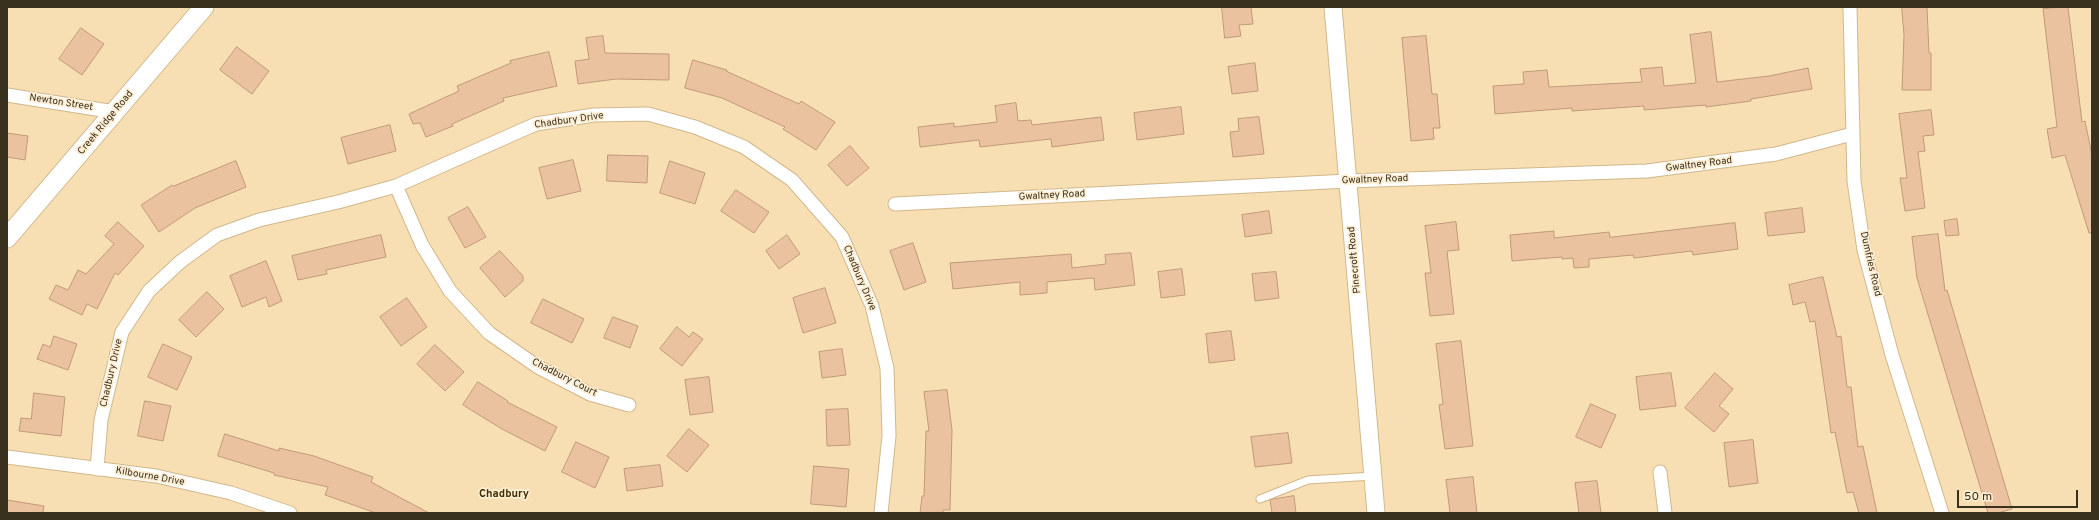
<!DOCTYPE html>
<style>
body{margin:0}
#map{position:relative;width:2099px;height:520px;overflow:hidden;background:#f8dfb3;font-family:Overpass,sans-serif}
canvas{display:block}
.frame{position:absolute;inset:0;border:8px solid #39301e;pointer-events:none}
.scale{position:absolute;left:1957px;top:490px;width:121px;height:18px;box-sizing:border-box;border:2px solid #39301e;border-top:0;padding-left:5px;font-size:12px;line-height:14px;white-space:nowrap;color:#39301e;-webkit-text-stroke:3px #fdeed3;paint-order:stroke}
</style>
<div id="map">
<canvas width="2099" height="520"></canvas>
<div class="frame"></div>
<div class="scale">50 m</div>
</div>
<script>
const context = document.querySelector('canvas').getContext('2d');
context.lineJoin = 'round';
function fillPath(path, color) { context.fillStyle = color; context.fill(path, 'evenodd'); }
function trace(path, color, width, dash) { context.strokeStyle = color; context.lineWidth = width; context.lineCap = dash ? 'butt' : 'round'; context.setLineDash(dash || []); context.stroke(path); }
function label(font, color, halo, rows, align = 'center') {
  context.font = font + ' Overpass,sans-serif'; context.lineWidth = 3.5; context.setLineDash([]); context.textBaseline = 'middle'; context.strokeStyle = halo; context.fillStyle = color; for (const [text, x, y, turn = 0] of rows) {
    context.save(); context.translate(x, y); context.rotate((+turn || 0) * Math.PI / 180); context.textAlign = isNaN(turn) ? turn : align; if (halo) context.strokeText(text, 0, 0); context.fillText(text, 0, 0); context.restore();
  }
}
const building = new Path2D(`
 M1222 7H1251L1253 24 1239 25 1241 36 1225 38Z
 M1902 7H1927L1929 53H1931V90H1902L1904 35Z
 M2068 7 2082 122 2085 121 2092 155V233H2089L2065 155 2052 158 2047 129 2057 127 2043 9Z
 M81 28 104 44 82 75 59 59Z
 M1711 32 1717 82 1769 76 1808 68 1812 89 1751 99V101L1706 107V105L1644 110V106L1572 111V108L1495 114 1493 86 1524 84 1523 72 1547 70 1549 87 1642 82 1640 69 1662 67 1664 86 1696 83 1690 35Z
 M603 36 605 53 669 54V80L616 79 578 84 575 61 589 59 586 38Z
 M1426 36 1432 94H1437L1440 128H1433L1434 139 1411 141 1402 38Z
 M237 47 269 71 252 94 220 70Z
 M549 52 557 86 503 98 504 101 452 124 453 126 426 137 420 123 413 124 409 114 459 91 457 86 511 63 510 61Z
 M693 60 727 70 726 71 799 104 801 101 835 122 816 150 783 129 785 127 722 98 685 88Z
 M1255 63 1258 91 1232 94 1228 67Z
 M1016 103 1018 121 1031 120 1032 125 1101 117 1104 140 1052 147 1051 139 980 147 979 140 920 147 918 127 954 123V127L997 122 995 106Z
 M1181 107 1184 134 1137 140 1134 113Z
 M1931 110 1934 135 1923 136 1925 151 1918 152 1925 208 1905 211 1900 178H1907L1899 114Z
 M1259 117 1264 154 1233 157 1230 132 1239 131 1238 119Z
 M390 125 396 151 348 164 341 138Z
 M7 133 28 136 25 160 7 157Z
 M850 146 869 168 847 186 828 165Z
 M608 155 648 156 647 183 607 181Z
 M573 160 581 191 547 199 539 168Z
 M236 161 246 187 195 208 159 232 141 205 172 185 173 186Z
 M670 161 705 173 695 204 660 193Z
 M736 190 769 212 754 233 721 211Z
 M468 207 486 237 465 248 448 218Z
 M1802 208 1805 232 1768 236 1765 213Z
 M1269 211 1272 233 1245 237 1242 215Z
 M1957 219 1959 235 1946 236 1944 221Z
 M118 222 144 246 118 275 115 273 97 309 87 304 82 315 49 299 56 285 68 290 78 270 86 274 114 244 105 236Z
 M1456 222 1459 250 1447 251 1454 314 1430 316 1425 273H1431L1425 226Z
 M1735 223 1738 249 1693 255 1692 251 1634 258 1633 255 1589 259V267L1574 268 1573 258 1562 259V257L1512 261 1510 235 1554 231V238L1609 232 1610 237Z
 M1938 234 1945 291 1947 290 2012 509 1998 513H1988L1917 278 1912 237Z
 M381 235 386 257 326 270 327 274 298 280 292 256Z
 M787 235 800 254 779 269 766 251Z
 M913 243 926 282 904 290 890 251Z
 M500 251 523 276V281L505 297 480 268Z
 M1131 253 1135 285 1095 290 1094 278 1047 282V293L1020 295V282L953 289 950 263 1071 254 1072 268 1106 264 1105 255Z
 M266 261 282 301 269 307 266 297 242 307 230 276Z
 M1182 269 1185 295 1161 298 1158 272Z
 M1276 272 1279 298 1255 301 1252 274Z
 M1823 277 1837 337 1841 336 1847 387H1851L1858 447 1863 446 1877 513H1859L1853 492 1847 493 1835 432 1831 433 1815 321 1810 322 1805 302 1793 305 1789 285Z
 M825 288 836 323 803 333 793 298Z
 M207 292 224 309 196 337 179 320Z
 M407 298 427 327 401 346 380 317Z
 M543 299 584 319 572 343 531 323Z
 M613 317 638 326 630 348 604 338Z
 M677 327 689 337 693 332 703 339 682 366 660 349Z
 M1231 331 1235 360 1209 363 1206 334Z
 M54 336 77 344 68 370 37 359 43 344 50 347Z
 M1461 341 1473 446 1445 449 1439 405 1443 404 1436 344Z
 M163 344 192 357 177 390 148 377Z
 M435 345 464 372 445 391 417 364Z
 M842 349 846 375 822 378 819 352Z
 M1671 373 1676 406 1640 410 1636 377Z
 M1715 373 1733 389 1719 406 1729 414 1714 432 1685 408Z
 M709 377 713 412 690 415 685 380Z
 M478 382 508 401 507 402 557 427 545 451 502 429 463 405Z
 M947 390 952 430 950 510H943V513H920L922 496H924L926 431H929L924 392Z
 M34 393 65 397 61 436 19 431 21 418 31 419Z
 M145 401 171 406 163 441 138 436Z
 M1591 404 1616 415 1601 448 1576 437Z
 M848 409 850 445 827 446 826 410Z
 M689 429 709 445 687 472 667 456Z
 M1288 433 1292 463 1255 467 1251 437Z
 M225 434 279 451V448L314 456 373 477 371 482 429 513H376L325 495 328 487 274 475V473L218 456Z
 M1753 440 1758 483 1729 487 1724 443Z
 M576 442 609 457 595 488 562 472Z
 M660 465 663 486 627 491 624 469Z
 M814 466 849 469 846 507 811 504Z
 M1473 477 1477 513H1450L1446 480Z
 M1597 481 1601 513H1579L1575 483Z
 M1294 496 1296 513H1272L1270 500Z
 M7 500 44 506 43 513H7Z`);
fillPath(building, '#eac2a0');
trace(building, '#c09a79', 1);
const service = new Path2D(`
 M1260 499 1308 480 1373 476`);
const minor = new Path2D(`
 M1850 7 1854 181 1864 250 1892 355 1942 513
 M7 95 115 112
 M396 186 422 245 450 291 489 333 538 367 590 394 629 405
 M895 204 1348 181 1647 171 1776 154 1852 134
 M7 457 156 476 231 493 290 513
 M97 469 101 420 122 332 149 291 180 262 217 235 259 220 338 202 396 186 536 124 594 115 648 114 695 127 744 147 792 180 842 237 872 306 887 368 889 436 881 513
 M1660 472 1665 513`);
const tertiary = new Path2D(`
 M1333 7 1376 513`);
const secondary = new Path2D(`
 M7 238 204 7`);
trace(service, '#d0b88c', 9);
trace(minor, '#d0b88c', 15);
trace(tertiary, '#d0b88c', 19);
trace(secondary, '#d0b88c', 21);
trace(service, '#fff', 7);
trace(minor, '#fff', 13);
trace(tertiary, '#fff', 17);
trace(secondary, '#fff', 19);
label('10px', '#39301e', '#fdeed3', [
 ["Newton Street",61,103,9],
 ["Chadbury Drive",569,121,-8],
 ["Creek Ridge Road",106,123,-50],
 ["Gwaltney Road",1699,165,-7],
 ["Gwaltney Road",1375,180,-2],
 ["Gwaltney Road",1052,196,-3],
 ["Pinecroft Road",1355,260,-95],
 ["Dumfries Road",1870,264,77],
 ["Chadbury Drive",859,278,67],
 ["Chadbury Drive",112,373,-77],
 ["Chadbury Court",564,378,27],
 ["Kilbourne Drive",150,477,10]
]);
label('bold 11px', '#422e01', '#fdeed3', [
 ["Chadbury",504,495]
]);
</script>
